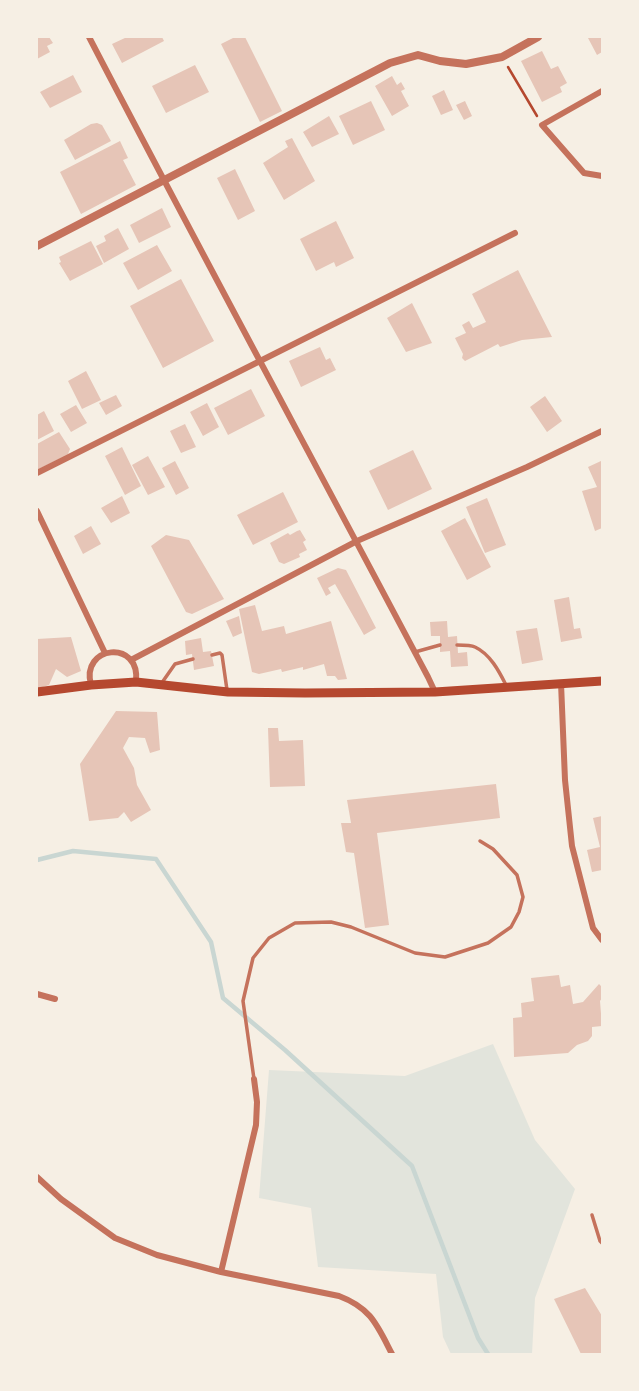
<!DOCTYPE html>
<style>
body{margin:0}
#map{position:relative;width:639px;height:1391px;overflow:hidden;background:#f6efe4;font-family:"Roboto Serif",serif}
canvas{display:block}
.frame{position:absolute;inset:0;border:38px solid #f6efe4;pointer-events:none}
</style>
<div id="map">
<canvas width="639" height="1391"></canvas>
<div class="frame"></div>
</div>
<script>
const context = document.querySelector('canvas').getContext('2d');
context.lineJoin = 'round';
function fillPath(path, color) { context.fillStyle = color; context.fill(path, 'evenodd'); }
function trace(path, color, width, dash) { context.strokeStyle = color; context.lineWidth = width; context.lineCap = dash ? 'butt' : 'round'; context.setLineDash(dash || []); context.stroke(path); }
fillPath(new Path2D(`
 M493 1044 535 1140 575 1189 535 1298 532 1354H451L443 1337 436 1274 318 1267 311 1208 259 1198 269 1070 405 1076Z`), '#e2e4dc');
trace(new Path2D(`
 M37 860 73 851 156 859 211 942 223 998 285 1050 412 1166 478 1338 488 1354`), '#c9d6d2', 4.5);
fillPath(new Path2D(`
 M37 37H49L53 43 47 46 50 52 37 59Z
 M127 37H162L164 41 122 63 112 44Z
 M235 37H245L282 111 260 122 221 44Z
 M590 37H602V52L597 55 588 38Z
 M542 51 551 69 558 66 567 83 560 87 562 92 542 102 521 61Z
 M195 65 209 92 166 113 152 86Z
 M73 75 82 92 50 108 40 92Z
 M392 76 397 85 401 82 405 89 401 91 409 106 392 116 375 86Z
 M444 90 453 110 441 115 432 96Z
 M371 101 385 130 353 145 339 116Z
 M465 101 472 116 464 120 456 105Z
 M329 116 339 134 312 147 303 132Z
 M97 123 102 125 111 141 75 160 64 140 91 124Z
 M292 138 315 181 284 200 263 163 288 147 285 141Z
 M120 141 128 158 123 160 136 185 81 214 60 172Z
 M235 169 255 211 238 220 217 178Z
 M162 208 171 227 139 243 130 225Z
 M336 221 354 258 336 267 334 262 316 271 300 239Z
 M118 228 129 249 104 263 96 246 106 241 104 236Z
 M91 241 103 264 70 281 59 263 61 262 59 257Z
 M157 245 172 271 138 290 123 263Z
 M518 270 552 337 522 340 500 347 498 344 465 361 462 358 463 354 455 338 466 333 462 325 469 321 473 328 486 322 472 294Z
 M181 279 214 341 163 368 130 306Z
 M412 303 432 343 406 352 387 318Z
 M320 347 326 360 330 358 336 370 301 387 289 361Z
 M86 371 101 400 82 409 68 381Z
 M251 389 265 416 228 435 214 408Z
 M116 395 122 406 106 415 99 403Z
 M545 396 562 421 547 432 530 407Z
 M207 403 219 427 203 436 190 412Z
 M76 405 87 423 71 432 60 414Z
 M44 411 54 431 37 440V415Z
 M185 424 196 447 181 453 170 431Z
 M59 432 70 449 68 454 37 470V444Z
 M122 447 141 486 125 495 105 456Z
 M413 450 432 489 388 510 369 471Z
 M148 456 165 487 148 495 132 465Z
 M175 461 189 488 176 495 162 468Z
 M601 461 602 528 595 531 582 491 597 487 588 467Z
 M283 492 298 522 253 545 237 515Z
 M122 496 130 513 111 523 101 508Z
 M487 498 506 545 485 553 466 507Z
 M465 518 491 567 467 580 441 531Z
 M91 526 101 544 83 554 74 536Z
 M300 530 306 540 303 542 307 550 299 554 300 557 284 564 279 562 270 543 288 533 290 535 297 531Z
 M166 535 189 540 224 599 192 614 186 612 151 546Z
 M338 568 346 570 376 628 364 635 335 584 328 588 331 593 326 596 317 578Z
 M569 597 574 629 580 628 582 638 561 642 554 600Z
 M255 605 262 631 284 626 286 634 331 621 347 679 338 680 335 676H327L324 664 303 670V667L282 672 281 669 259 674 252 672 239 609Z
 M239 616 242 633 233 637 226 621Z
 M447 621 448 637 457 636 458 653 467 652 468 666 451 667 450 651 440 652V636H431L430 622Z
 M537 628 543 660 522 664 516 631Z
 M71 637 81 671 67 677 56 669 49 685 37 689V639Z
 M201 638 203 652 211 651 214 666 194 670 192 654 186 655 185 641Z
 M116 711 157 712 160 750 150 753 145 738 129 737 123 748 134 768 137 785 151 810 131 822 124 812 118 818 89 821 80 764Z
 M268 728H278L279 741 303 740 305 786 270 787Z
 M496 784 500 818 377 833 389 925 365 928 354 853 346 852 341 823H351L347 800Z
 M602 816V870L592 872 587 850 600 847 593 818Z
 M559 975 561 987 570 985 573 1004 583 1002 599 984 602 987V998L600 1001 602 1026 592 1027V1036L588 1041 577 1045 568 1053 514 1057 513 1018 522 1017 521 1003 534 1001 531 978Z
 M585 1288 602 1316V1354H581L554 1299Z`), '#e6c5b7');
trace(new Path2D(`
 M508 67 537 116`), '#b5482f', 2.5);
trace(new Path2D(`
 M457 645C463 645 471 645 475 647 490 654 499 671 506 685
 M415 652 440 645
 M212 655 220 653 222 655 227 690
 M161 684 175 664 193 659
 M254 1079 243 1001 253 958 269 938 295 923 331 922 351 927 415 953 445 957 488 943 511 927 519 912 523 897 517 875 493 849 480 841
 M592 1215 600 1241 602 1243`), '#c5725c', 3.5);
trace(new Path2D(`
 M89 37C200 251 315 463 428 677L435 692
 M602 91 542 125 584 173 602 176
 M37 473 515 233
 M37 511 105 653
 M131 660 357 541 527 467 602 431
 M561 683 565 780 572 846 593 928 602 940
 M91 685C80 645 141 639 136 682
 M37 994 55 999
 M37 1177 61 1199 115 1238 157 1255 221 1272 339 1296C371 1308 377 1325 392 1354
 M221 1272 256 1125 257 1102 254 1079`), '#c5725c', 6);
trace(new Path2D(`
 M37 246 390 63 418 55 440 61 466 64 502 57 538 37`), '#c5725c', 8);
trace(new Path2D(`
 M37 692 91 685 136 682 228 692 305 693 435 692 602 681`), '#b5482f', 9);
</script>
